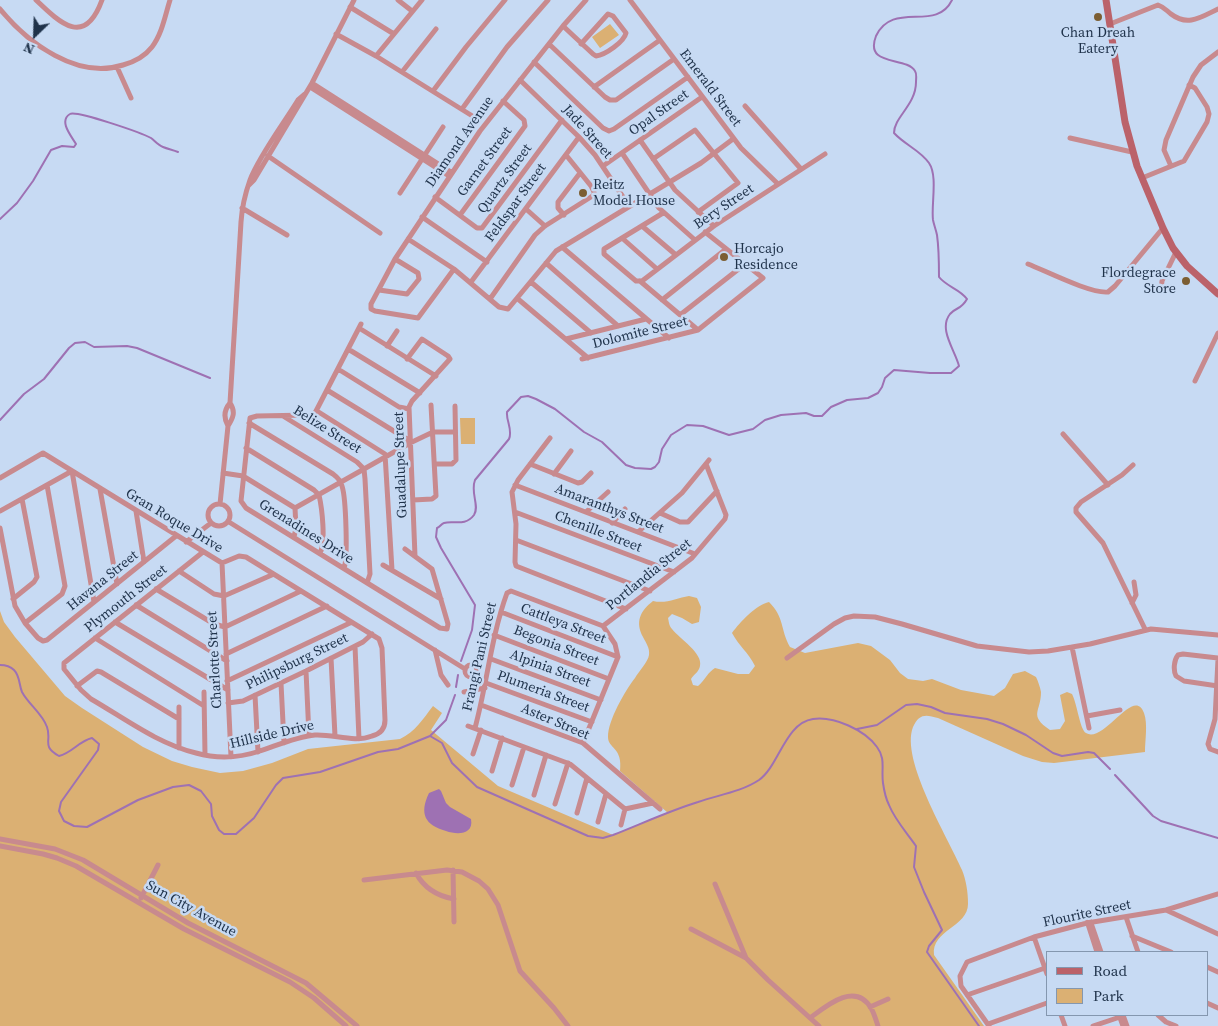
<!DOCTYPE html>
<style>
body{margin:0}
#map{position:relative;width:1218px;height:1026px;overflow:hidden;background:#c7daf3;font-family:"Source Serif 4",serif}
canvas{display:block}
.legend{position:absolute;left:1046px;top:951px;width:162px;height:65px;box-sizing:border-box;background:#c7daf3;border:1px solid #8497af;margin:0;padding:6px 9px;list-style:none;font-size:15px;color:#1f324a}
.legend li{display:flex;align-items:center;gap:10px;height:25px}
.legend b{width:25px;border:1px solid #8497af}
.north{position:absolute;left:10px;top:10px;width:50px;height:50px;-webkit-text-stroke:4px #c7daf3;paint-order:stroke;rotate:204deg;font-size:14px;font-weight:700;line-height:20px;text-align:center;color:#1f324a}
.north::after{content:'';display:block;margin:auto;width:18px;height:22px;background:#1f324a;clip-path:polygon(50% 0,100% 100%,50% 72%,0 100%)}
</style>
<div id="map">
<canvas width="1218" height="1026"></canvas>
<ul class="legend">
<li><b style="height:6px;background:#bb626a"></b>Road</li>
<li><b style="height:14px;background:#dbb073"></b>Park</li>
</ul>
<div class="north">N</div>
</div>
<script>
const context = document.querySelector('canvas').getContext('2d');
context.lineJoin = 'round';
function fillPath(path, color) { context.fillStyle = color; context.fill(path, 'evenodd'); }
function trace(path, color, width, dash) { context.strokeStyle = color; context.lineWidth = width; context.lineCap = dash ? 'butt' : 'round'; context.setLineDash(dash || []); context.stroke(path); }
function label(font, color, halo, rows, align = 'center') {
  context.font = font + ' "Source Serif 4",serif'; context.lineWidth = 5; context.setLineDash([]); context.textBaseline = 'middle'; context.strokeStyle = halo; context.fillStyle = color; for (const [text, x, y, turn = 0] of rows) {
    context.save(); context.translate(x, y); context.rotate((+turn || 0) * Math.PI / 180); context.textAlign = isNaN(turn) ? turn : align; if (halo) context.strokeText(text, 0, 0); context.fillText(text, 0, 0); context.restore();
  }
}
fillPath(new Path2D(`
 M610 24 619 35 600 48 592 37Z
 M460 418H475V444H461Z
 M689 596 697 598 701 607 699 622 692 624 682 618 672 614 668 618C669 622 669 626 672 629 680 639 703 653 700 666 699 672 694 674 691 679L693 685 698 686C705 680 708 672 715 668L738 674H749L755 666C748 652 739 646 732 633 740 622 756 605 769 602 785 618 780 629 790 647L805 653 858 643 871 646 890 660 900 673 908 679 923 681 932 679 961 690 994 696 1005 688 1013 674 1025 671 1036 677C1038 681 1040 687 1041 692 1041 712 1028 715 1050 730L1060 729 1065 721 1060 695 1067 692 1072 694C1077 703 1080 730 1086 733 1104 744 1134 685 1144 713 1148 724 1145 740 1145 752L1054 763 1042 762 1023 756 938 718C925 714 919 714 913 727 900 760 948 837 962 870 966 880 968 892 968 904 968 927 931 930 934 955L984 1026H0V611L4 622 15 637 65 696 82 708 143 747 172 761 192 767 220 773 243 771 272 763 308 749 400 739C415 732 423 719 433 706L442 713 431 730 498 786 613 835 668 813 620 771C623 747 608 749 608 737 608 720 625 691 635 678 639 671 648 662 649 655 650 648 646 643 643 637 635 622 640 611 653 601 666 604 677 598 689 596Z`), '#dbb073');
fillPath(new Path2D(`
 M439 789 441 791 446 803 450 807 471 819C474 835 457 835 446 831 425 825 419 814 429 793Z`), '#9e71b3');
trace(new Path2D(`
 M0 219 17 203 33 181 51 150 62 146 74 147 76 144C72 137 58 121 70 114 76 110 142 133 151 138 155 141 158 145 163 147 168 149 173 150 178 152
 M0 420 24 394 44 379 69 348 75 343 85 342 94 347 127 346 137 348 210 378
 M461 661 472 630 475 605 441 548 436 537 437 528C440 527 441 524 444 523 453 520 465 527 474 515 480 506 470 493 475 480L509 439C513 430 506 421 507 412L521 397 528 396 536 399 555 409 584 432 602 442 626 465 635 468 651 469 655 467 659 462 662 449 671 435 687 425 703 426 729 435 753 429 765 420 781 415 806 413 814 416H822L831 407 847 400 868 398 878 393 882 387 885 378 894 370 930 373H951L959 366C955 350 938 329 950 314 956 307 961 310 967 299 960 289 947 287 939 277 939 263 939 249 937 235 936 230 934 225 933 220 931 205 938 176 929 163 920 150 905 145 894 133 894 117 916 105 916 82 916 78 917 74 915 71 906 56 864 67 876 36 893 0 936 33 952 0
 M0 665C6 665 10 666 14 670 20 676 19 685 22 692 29 705 42 713 47 727 52 741 41 746 59 756 72 753 79 741 92 738L99 744 98 750 61 802 59 811 64 821 74 826 87 827 138 800 173 787 189 785 201 791 211 804 212 816 219 830 224 834H236L254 818 276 785 283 778 320 772 378 752 398 749 430 736 446 720 455 695
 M456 687 458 675
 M857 729 877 725 906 705 917 704 931 707 945 713 987 719 1003 724 1026 735 1053 753 1062 756 1088 752 1094 753 1110 769
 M430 736 442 743 452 763 477 787 588 836 603 838 613 835C641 824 669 811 698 802 718 795 741 792 759 780 779 766 785 723 813 719 834 716 865 730 877 747 886 759 881 769 883 783 884 790 886 799 889 805 895 820 907 833 916 846L914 867 924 892 942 930 929 946 927 952 979 1026
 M1115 775 1153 816 1161 821 1218 838`), '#9e71b3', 2);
trace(new Path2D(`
 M36 0C61 24 85 47 102 0
 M398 0 412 11
 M630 0 741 148 778 184
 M350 7 394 34
 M0 9C28 43 77 80 123 65 134 62 145 56 152 47 162 34 165 16 170 0
 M1110 24 1158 5C1164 7 1166 10 1171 14 1188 27 1201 17 1218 9
 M563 26 593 54 596 56C605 55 624 42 626 33L613 16 608 14 581 44
 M336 34 376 56 474 117
 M549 44 605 97 610 100H616L674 59
 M376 56 422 0
 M534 62 603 128 609 131 614 129 688 77
 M117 67 131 98
 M402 72 436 29
 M520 80 579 137 595 155 629 206
 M312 83 451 172
 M310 87 449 176
 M594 87 660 40
 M433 91 466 47 505 0
 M745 106 801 169
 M462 109 507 47 548 0
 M1070 138 1132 152
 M640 140 675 190 714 226
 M622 153 659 208 695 240
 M268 156 380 233
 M653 159 695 130 738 183 698 212
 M603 166 702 97
 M1171 166 1164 150 1166 140 1193 77 1201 65 1218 52
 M1142 178 1184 161 1207 122 1209 114 1207 107 1195 88 1189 85
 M249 185 254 180 312 83 354 0
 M400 193 443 127
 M435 197 477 228H482L562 120
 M242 208 287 235
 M526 209 545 226
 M663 213 604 249V254L636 281H642L714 226 825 154
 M460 215 525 126 524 120 503 101
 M564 215 558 208V202L580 173
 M422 217 487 262
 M642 226 676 255
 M622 238 657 269
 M408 239 454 269 499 307 508 309 556 251 701 163 733 139
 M562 247 669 338
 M546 263 618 326
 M1028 264C1046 271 1091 294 1108 292L1115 286 1163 228
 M454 269 418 318 375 311 371 309V304L395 259 480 131 563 26 586 0
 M640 281 698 330
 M471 282 579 137
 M531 282 591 333
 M379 290 407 294 419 279 418 273 395 259
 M1161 291 1162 281 1176 252
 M490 299 535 235 545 226 594 195V192L591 186 566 155
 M518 299 588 358
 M662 300 726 249
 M680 315 745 264
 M361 324 315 413 309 415 257 416 250 418 241 501 246 508 440 628 447 629 448 624 432 569 405 549
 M359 328 436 376
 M566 339 646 319
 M387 346 397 331
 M348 349 420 393
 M407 359 422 339 448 356 450 359 412 401 409 407 415 556
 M582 359 698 330 763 278 705 232
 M338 369 399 407 409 409
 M1195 381 1218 333
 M327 390 410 441
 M317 411 385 454 392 570
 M283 416 357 462 364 469 365 479 370 574 367 583
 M249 423 333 474C337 477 341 481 342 486 346 498 348 559 344 568
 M228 426C233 418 236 412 230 403L241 222C242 207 245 194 250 180 259 156 284 123 298 100L305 94
 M1063 434 1108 485
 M550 438 518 480 512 492 516 524 515 562 516 566 626 609
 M246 448 314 490 319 495C322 508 326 542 320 553
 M435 464H452L456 460 455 406
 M530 464 578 483 582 482 591 473
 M1133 465 1122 475 1081 502 1076 508V512L1103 543 1145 629
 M223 473 243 476 295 508
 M554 474 571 451
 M0 478 43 453 222 563
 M515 485 695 554
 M100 489 117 584
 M413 500 432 499 436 496 431 405
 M208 515a11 11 0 1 1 22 0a11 11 0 1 1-22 0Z
 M220 504 228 426C223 417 224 410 230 403
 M295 508 410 443 433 432H455
 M0 511 72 471 94 602
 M136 511 144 562
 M515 512 674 572
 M586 512 608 492
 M660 513 680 522H688L717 491
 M229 522 465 669
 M612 523 625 509
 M0 528 15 606 25 623 38 638 43 641 47 640 176 536
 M638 532 682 493 709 460
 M294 537 296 528 295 508
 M516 540 650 591
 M186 542 211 523
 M203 552 64 663V669L81 690 91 699C124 718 158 744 196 753 217 759 239 758 260 751 278 745 296 737 315 735 334 734 354 743 372 736 380 734 385 729 385 720L382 648 379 639 246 557 239 556 222 563
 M222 563 231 757
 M383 565 441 599
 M179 571 214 594 224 596 274 574
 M156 589 214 624 225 627 301 591
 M13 599 34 582 37 577 22 499
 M1132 603 1136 595 1134 582
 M136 605 227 661
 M501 612 618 657
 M115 622 228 690
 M25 623 62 594 65 586 47 485
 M603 626 692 558 725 519 726 515 706 464
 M494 635 609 679
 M95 638 204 706
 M355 646 359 739
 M1072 647 1089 728
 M435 650 441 675 448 685
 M226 654 327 606
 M331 658 335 736
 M787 658 834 624 845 618 854 616 875 617 902 624 977 646 1029 652 1048 651 1090 644 1151 629 1218 635
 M1218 658 1183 654 1178 655C1174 660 1173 670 1176 676L1184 681 1218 686
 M491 659 601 700
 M1218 659 1215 719 1208 744 1210 749 1218 752
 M465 671a6 6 0 1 1 12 0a6 6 0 1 1-12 0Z
 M306 671 309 736
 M227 681 352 622
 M281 683 284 743
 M486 683 592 722
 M77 686 97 671 101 672 179 719
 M204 692 205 755
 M464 692 485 688
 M255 695 258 752
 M228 703 243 701 306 671 363 642 372 634
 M481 705 583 743 660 809
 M1087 716 1120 710
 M468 726 570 764 625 809
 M475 728C487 684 491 637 507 593L511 591 603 626 615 644 618 657 583 743
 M179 748V707
 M473 754 481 730
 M492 771 502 738
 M512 785 524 747
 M534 795 546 755
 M555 804 568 763
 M625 809 653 803
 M577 813 587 778
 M598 822 606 794
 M621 825 625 809
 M0 839 55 849 83 860 188 923 306 983 357 1026
 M0 846 43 854 57 858 76 866 184 929 290 982 314 998 346 1026
 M453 870 454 922
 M416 873C424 888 437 896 454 899
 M364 880 447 870 462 872 479 881 488 889 498 905 520 971 554 1008 568 1026
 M715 884 746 958
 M141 898 158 865
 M1166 910 1218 934
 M1126 917 1138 952
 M1088 918 1091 923 1101 952
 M1087 921 1097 952
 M691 929 746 958 768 980 819 1026
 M1132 936 1171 952
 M1034 937 1047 974
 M1207 967 1218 972
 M967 995 1045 968
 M1207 1003 1218 1008
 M870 1007 888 999
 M1061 1015 1065 1026
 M1119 1015 1123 1026
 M1123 1015 1127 1026
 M1158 1015 1166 1022 1176 1026
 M810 1018C826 1006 855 981 871 1008 874 1013 876 1020 878 1026
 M988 1024 1047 1003
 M989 1026 961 986 960 976 967 962 1034 937 1087 923 1166 910 1218 894
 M1093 1026 1123 1016`), '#c88a8e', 5);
trace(new Path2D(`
 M1106 0 1125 122 1137 166 1163 228 1173 248 1187 266 1218 294`), '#bb626a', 7);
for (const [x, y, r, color] of [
 [1098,17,5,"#7c5e32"],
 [583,193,5,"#7c5e32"],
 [724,257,5,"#7c5e32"],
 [1186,281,5,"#7c5e32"]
]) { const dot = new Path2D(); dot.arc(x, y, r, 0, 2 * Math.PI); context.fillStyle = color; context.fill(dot); trace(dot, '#c7daf3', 2); }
label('14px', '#1f324a', '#c7daf3', [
 ["Chan Dreah",1098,33,"center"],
 ["Eatery",1098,49,"center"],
 ["Reitz",593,185],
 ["Model House",593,201],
 ["Horcajo",734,249],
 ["Residence",734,265],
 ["Flordegrace",1176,273,"right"],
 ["Store",1176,289,"right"]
], 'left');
label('14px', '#1f324a', '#c7daf3', [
 ["Emerald Street",710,88,53],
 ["Opal Street",659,113,-35],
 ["Jade Street",587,132,48],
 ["Diamond Avenue",460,142,-55],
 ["Garnet Street",485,162,-54],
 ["Quartz Street",505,179,-54],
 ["Feldspar Street",516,203,-54],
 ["Bery Street",724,207,-34],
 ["Dolomite Street",640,333,-14],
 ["Belize Street",327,430,32],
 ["Guadalupe Street",401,465,-92],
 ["Amaranthys Street",609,509,21],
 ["Gran Roque Drive",174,521,31],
 ["Grenadines Drive",306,532,32],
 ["Chenille Street",598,532,21],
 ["Portlandia Street",649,575,-39],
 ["Havana Street",103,581,-39],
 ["Plymouth Street",126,599,-38],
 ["Cattleya Street",563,624,21],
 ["Begonia Street",556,646,21],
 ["Frangi Pani Street",480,657,-77],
 ["Charlotte Street",215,660,-93],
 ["Philipsburg Street",297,662,-26],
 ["Alpinia Street",550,669,20],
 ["Plumeria Street",543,692,20],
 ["Aster Street",555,722,23],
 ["Hillside Drive",272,735,-13],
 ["Sun City Avenue",191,909,29],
 ["Flourite Street",1087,914,-12]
]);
</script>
